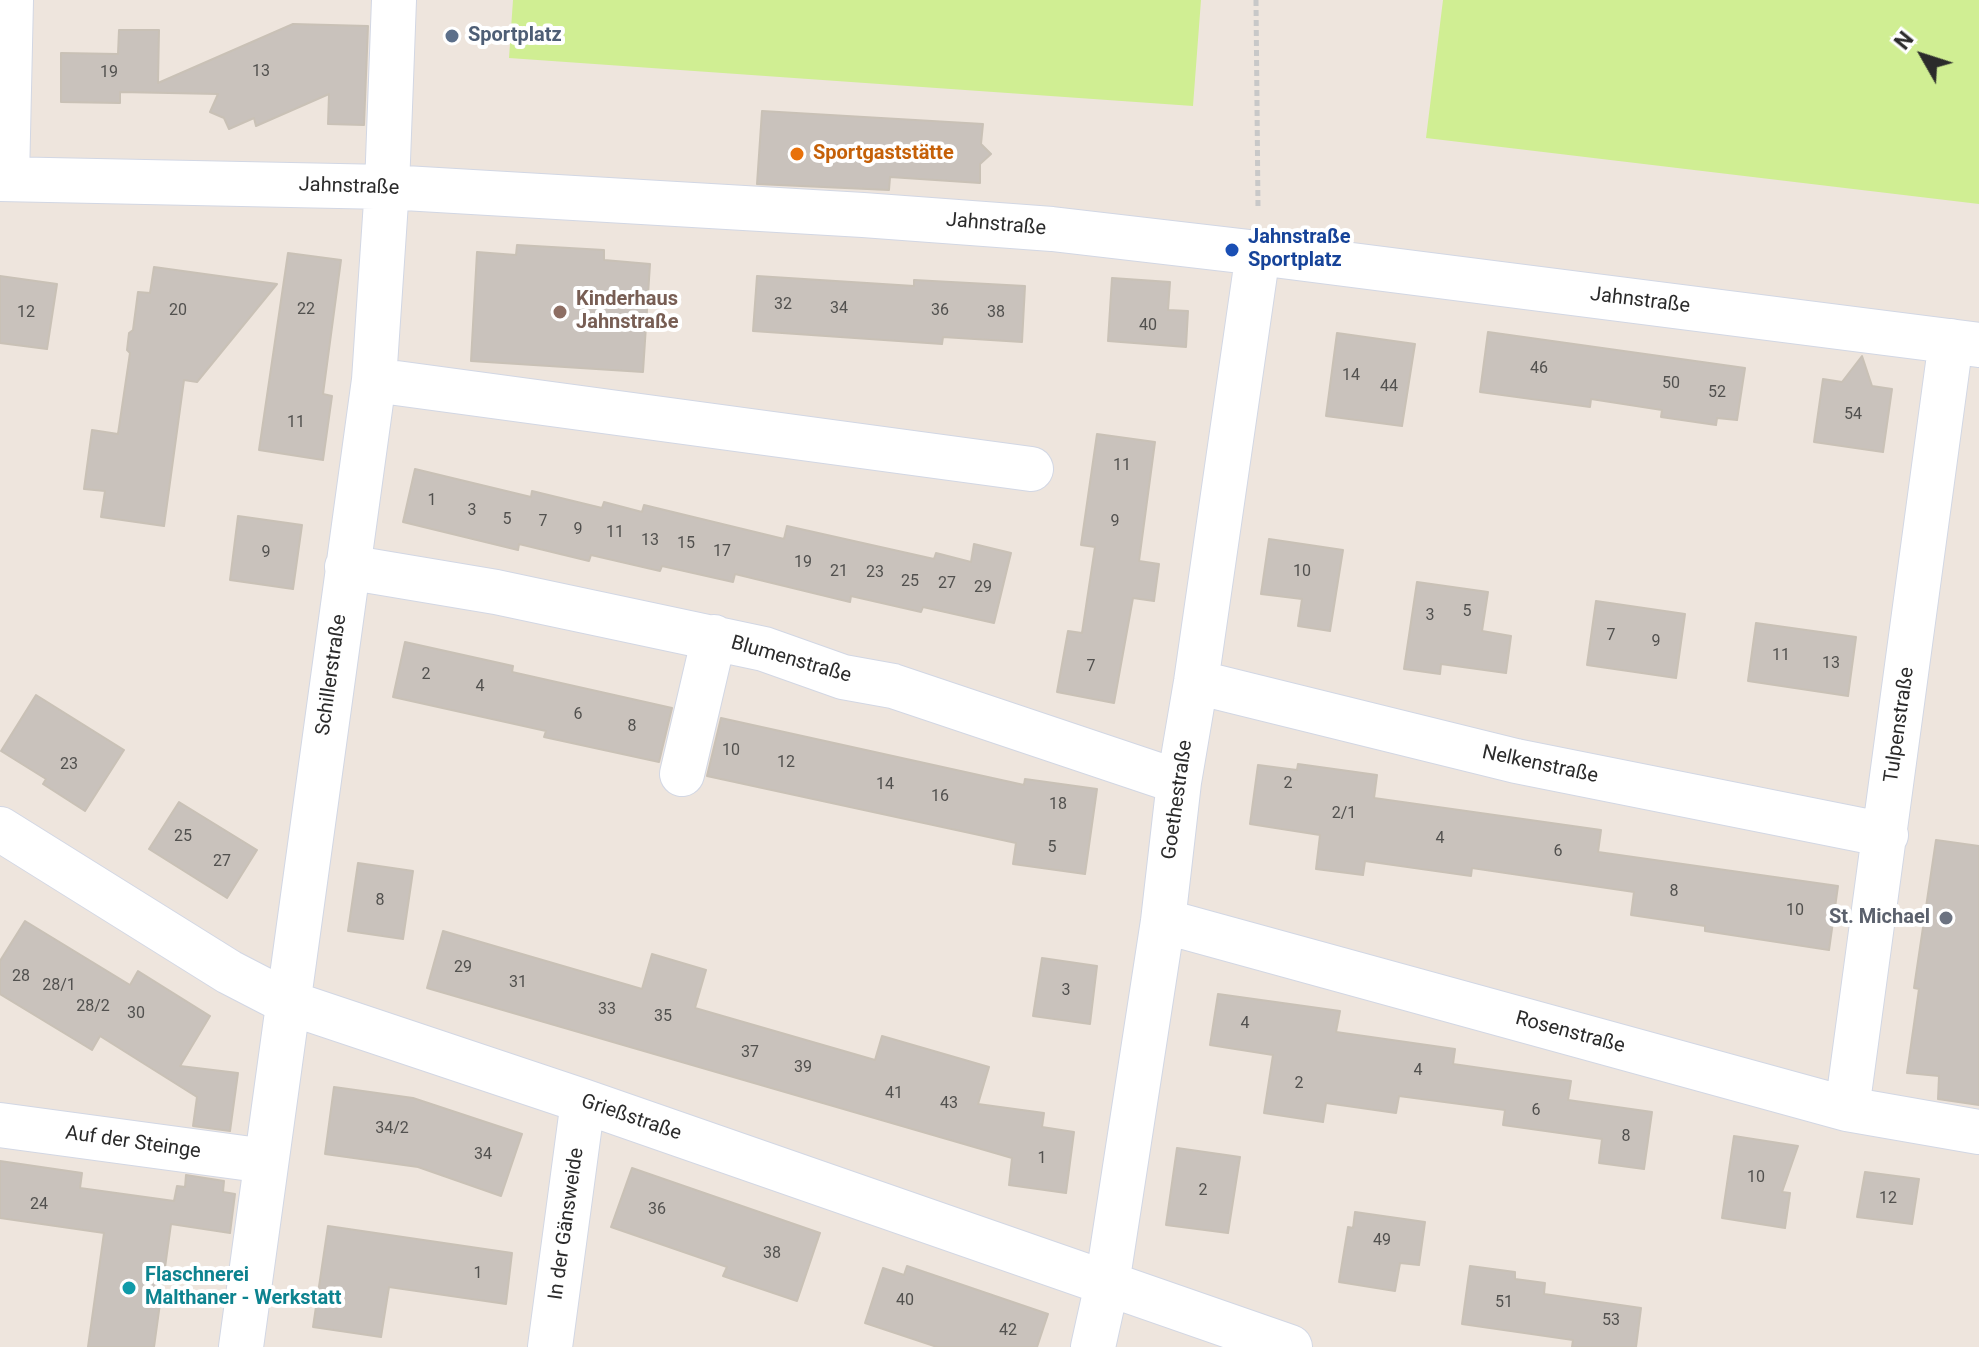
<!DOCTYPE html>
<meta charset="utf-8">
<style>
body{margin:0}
#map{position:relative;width:1979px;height:1347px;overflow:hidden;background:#eee5dd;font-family:Roboto,sans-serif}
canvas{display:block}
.north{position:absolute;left:1883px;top:16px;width:80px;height:80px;-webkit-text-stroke:6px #fff;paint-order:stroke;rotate:309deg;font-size:22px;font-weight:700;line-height:32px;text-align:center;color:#2b2b2b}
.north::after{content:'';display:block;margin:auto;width:28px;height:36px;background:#2b2b2b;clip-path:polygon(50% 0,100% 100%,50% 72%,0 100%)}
</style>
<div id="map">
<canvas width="1979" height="1347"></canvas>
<div class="north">N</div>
</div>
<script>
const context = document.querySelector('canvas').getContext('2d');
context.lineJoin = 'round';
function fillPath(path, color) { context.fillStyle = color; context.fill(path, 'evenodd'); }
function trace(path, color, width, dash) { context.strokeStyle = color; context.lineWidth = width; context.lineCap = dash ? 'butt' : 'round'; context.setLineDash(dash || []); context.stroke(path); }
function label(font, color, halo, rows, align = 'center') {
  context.font = font + ' Roboto,sans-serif'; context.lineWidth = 8; context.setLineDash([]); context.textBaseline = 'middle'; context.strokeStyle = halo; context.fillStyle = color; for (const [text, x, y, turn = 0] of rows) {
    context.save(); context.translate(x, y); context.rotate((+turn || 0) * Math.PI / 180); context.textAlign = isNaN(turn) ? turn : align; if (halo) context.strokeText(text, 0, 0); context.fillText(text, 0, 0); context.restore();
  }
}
fillPath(new Path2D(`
 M513 0H1201L1193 106 509 58Z
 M1443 0H1979V204L1426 138Z`), '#d0ee93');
const building = new Path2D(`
 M293 24 368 26 364 125 328 124 329 94 256 126 254 118 229 129 224 118 210 112 218 94 120 92V103L61 102V53L118 54 119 30H159L158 83Z
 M762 111 983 124 981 144 991 154 980 164V183L890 177 889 190 757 184Z
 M517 245 604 250V260L650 264 643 372 471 361 477 252 516 255Z
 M288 253 341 260 323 394 332 396 323 460 259 450Z
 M154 267 277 284 197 382 184 380 164 526 101 517 105 491 84 489 92 430 118 434 130 353 127 350 129 333 133 330 138 292 150 293Z
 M0 276 57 284 47 349 0 343Z
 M757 276 914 286V280L1025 286 1022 342 943 337 942 344 753 331Z
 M1112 278 1170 282 1168 310 1188 311 1186 347 1108 341Z
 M1488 332 1745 368 1737 420 1717 418 1716 425 1661 417 1662 410 1591 399 1590 407 1480 392Z
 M1337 333 1415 344 1402 426 1326 416Z
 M1862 356 1872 386 1892 389 1883 452 1814 442 1823 379 1842 382Z
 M1097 434 1155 442 1139 561 1159 564 1154 601 1133 598 1114 703 1057 692 1068 631 1082 633 1095 547 1081 545Z
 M415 469 531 497 532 491 602 508 604 502 642 512 644 505 784 539 787 526 934 559 936 553 971 562 974 544 1011 553 994 623 923 607 921 612 851 596 850 602 735 574 733 582 662 566 660 571 591 555 589 561 519 544 518 550 403 522Z
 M238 516 302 525 293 589 230 580Z
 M1269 539 1343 550 1330 631 1298 626 1302 599 1261 594Z
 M1417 582 1488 592 1482 631 1511 636 1506 673 1441 664 1440 674 1404 669Z
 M1596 601 1685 614 1676 678 1587 665Z
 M1756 623 1856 637 1848 696 1748 681Z
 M405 642 513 666 512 672 672 708 659 762 544 737 546 731 393 697Z
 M36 695 124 750 85 811 43 784 46 779 1 751Z
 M721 718 1024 785 1025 779 1097 789 1085 874 1013 864 1016 843 707 776Z
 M1298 764 1377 775 1374 798 1601 830 1598 852 1838 886 1829 950 1705 931V926L1631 915 1634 892 1472 868 1471 876 1365 861 1363 875 1316 869 1320 835 1250 824 1258 765 1297 770Z
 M179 802 257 850 227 898 149 849Z
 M1936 840 1979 846V1105L1938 1099 1939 1076 1907 1073 1919 989 1914 988Z
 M358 863 413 871 403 939 348 931Z
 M25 921 130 985 138 971 210 1016 180 1066 238 1073 230 1131 193 1126 197 1097 100 1036 92 1050 0 994V961Z
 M443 931 642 989 652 954 706 970 695 1008 875 1060 882 1036 989 1067 978 1104 1044 1113 1042 1127 1074 1132 1066 1193 1009 1185 1012 1158 427 988Z
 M1042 958 1097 966 1090 1024 1033 1016Z
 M1218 994 1340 1011 1336 1032 1455 1049 1453 1064 1571 1081 1568 1100 1652 1112 1644 1169 1599 1163 1602 1139 1503 1125 1505 1110 1399 1096 1396 1113 1326 1103 1323 1122 1264 1113 1273 1055 1210 1045Z
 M334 1087 413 1098 522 1134 501 1196 418 1167 325 1154Z
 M1734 1136 1798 1146 1782 1192 1790 1193 1785 1228 1722 1218Z
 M1177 1148 1240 1157 1228 1233 1166 1225Z
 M0 1161 82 1173 80 1188 174 1201 177 1186 185 1187 186 1175 224 1181 223 1192 235 1194 230 1233 171 1224 154 1347H88L104 1233 0 1218Z
 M632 1168 820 1233 797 1301 723 1276 727 1267 611 1227Z
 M1865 1172 1919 1179 1912 1224 1857 1217Z
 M1355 1212 1425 1222 1419 1265 1400 1263 1395 1291 1339 1282 1348 1227 1353 1228Z
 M328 1226 512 1253 506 1304 389 1287 381 1337 313 1327Z
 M907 1266 1048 1314 1037 1347H937L865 1323 883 1268 904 1275Z
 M1470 1266 1515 1272V1279L1545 1283 1544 1294 1641 1308 1636 1347H1572L1573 1340 1462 1324Z`);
fillPath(building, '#c9c2bc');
trace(building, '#c9c1b6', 2);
const minor = new Path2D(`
 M0 179 387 187 863 215 1052 229 1258 253 1979 345
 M7 179 11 0
 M374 380 1031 469
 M347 567 496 592 764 649 843 677 893 686 1179 782
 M1196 682 1516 761 1886 835
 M682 774 714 637
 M0 829 229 972 287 1002 583 1101 1290 1347
 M1163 921 1847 1109 1979 1132
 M1847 1109 1951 341
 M0 1125 266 1161
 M241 1347 374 380 387 187 394 0
 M550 1347 583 1101
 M1093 1347 1107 1284 1163 921 1179 782 1196 682 1258 253`);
trace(minor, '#d2d7e4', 46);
trace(new Path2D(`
 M1256 0 1258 208`), '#c8c8c8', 5, [6, 4]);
trace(minor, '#fff', 44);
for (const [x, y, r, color] of [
 [452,36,8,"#5c6f8a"],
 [797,154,8,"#e8710a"],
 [1232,250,8,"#1a4fb4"],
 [560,312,8,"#8d6e63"],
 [1946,918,8,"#6b7280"],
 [129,1288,8,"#0f9aa8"]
]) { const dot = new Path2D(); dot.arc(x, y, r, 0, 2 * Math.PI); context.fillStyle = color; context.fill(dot); trace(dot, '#fff', 3); }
label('16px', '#52514f', null, [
 ["13",261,72],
 ["19",109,73],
 ["32",783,305],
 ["34",839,309],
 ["22",306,310],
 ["20",178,311],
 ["36",940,311],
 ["12",26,313],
 ["38",996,313],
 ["40",1148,326],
 ["46",1539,369],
 ["14",1351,376],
 ["50",1671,384],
 ["44",1389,387],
 ["52",1717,393],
 ["54",1853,415],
 ["11",296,423],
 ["11",1122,466],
 ["1",432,501],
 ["3",472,511],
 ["5",507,520],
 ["7",543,522],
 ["9",1115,522],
 ["9",578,530],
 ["11",615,533],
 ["13",650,541],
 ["15",686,544],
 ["17",722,552],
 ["9",266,553],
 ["19",803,563],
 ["21",839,572],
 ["10",1302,572],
 ["23",875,573],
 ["25",910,582],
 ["27",947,584],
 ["29",983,588],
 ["5",1467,612],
 ["3",1430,616],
 ["7",1611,636],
 ["9",1656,642],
 ["11",1781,656],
 ["13",1831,664],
 ["7",1091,667],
 ["2",426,675],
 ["4",480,687],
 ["6",578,715],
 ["8",632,727],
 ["10",731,751],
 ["12",786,763],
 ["23",69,765],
 ["2",1288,784],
 ["14",885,785],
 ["16",940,797],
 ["18",1058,805],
 ["2/1",1344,814],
 ["25",183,837],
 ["4",1440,839],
 ["5",1052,848],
 ["6",1558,852],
 ["27",222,862],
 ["8",1674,892],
 ["8",380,901],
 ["10",1795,911],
 ["29",463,968],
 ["28",21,977],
 ["31",518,983],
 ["28/1",59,986],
 ["3",1066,991],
 ["28/2",93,1007],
 ["33",607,1010],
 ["30",136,1014],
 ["35",663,1017],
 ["4",1245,1024],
 ["37",750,1053],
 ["39",803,1068],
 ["4",1418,1071],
 ["2",1299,1084],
 ["41",894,1094],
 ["43",949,1104],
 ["6",1536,1111],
 ["34/2",392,1129],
 ["8",1626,1137],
 ["34",483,1155],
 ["1",1042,1159],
 ["10",1756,1178],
 ["2",1203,1191],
 ["12",1888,1199],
 ["24",39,1205],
 ["36",657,1210],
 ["49",1382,1241],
 ["38",772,1254],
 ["1",478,1274],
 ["40",905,1301],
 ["51",1504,1303],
 ["53",1611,1321],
 ["42",1008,1331]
]);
label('bold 20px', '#4e5e75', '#fff', [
 ["Sportplatz",468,36]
], 'left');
label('bold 20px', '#c56008', '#fff', [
 ["Sportgaststätte",813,154]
], 'left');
label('20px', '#2b2b2b', '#fff', [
 ["Jahnstraße",349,187,2],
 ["Jahnstraße",996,225,5],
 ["Jahnstraße",1640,301,7],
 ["Blumenstraße",791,660,16],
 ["Schillerstraße",332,675,-82],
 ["Tulpenstraße",1900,725,-82],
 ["Nelkenstraße",1540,765,12],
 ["Goethestraße",1178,800,-82],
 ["Rosenstraße",1570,1033,15],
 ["Grießstraße",631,1118,19],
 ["Auf der Steinge",133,1143,8],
 ["In der Gänsweide",567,1224,-82]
]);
label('bold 20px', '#164399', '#fff', [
 ["Jahnstraße",1248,238],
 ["Sportplatz",1248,261]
], 'left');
label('bold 20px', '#785e54', '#fff', [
 ["Kinderhaus",576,300],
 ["Jahnstraße",576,323]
], 'left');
label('bold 20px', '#5b616d', '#fff', [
 ["St. Michael",1930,918]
], 'right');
label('bold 20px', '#0d838f', '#fff', [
 ["Flaschnerei",145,1276],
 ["Malthaner - Werkstatt",145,1299]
], 'left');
</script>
